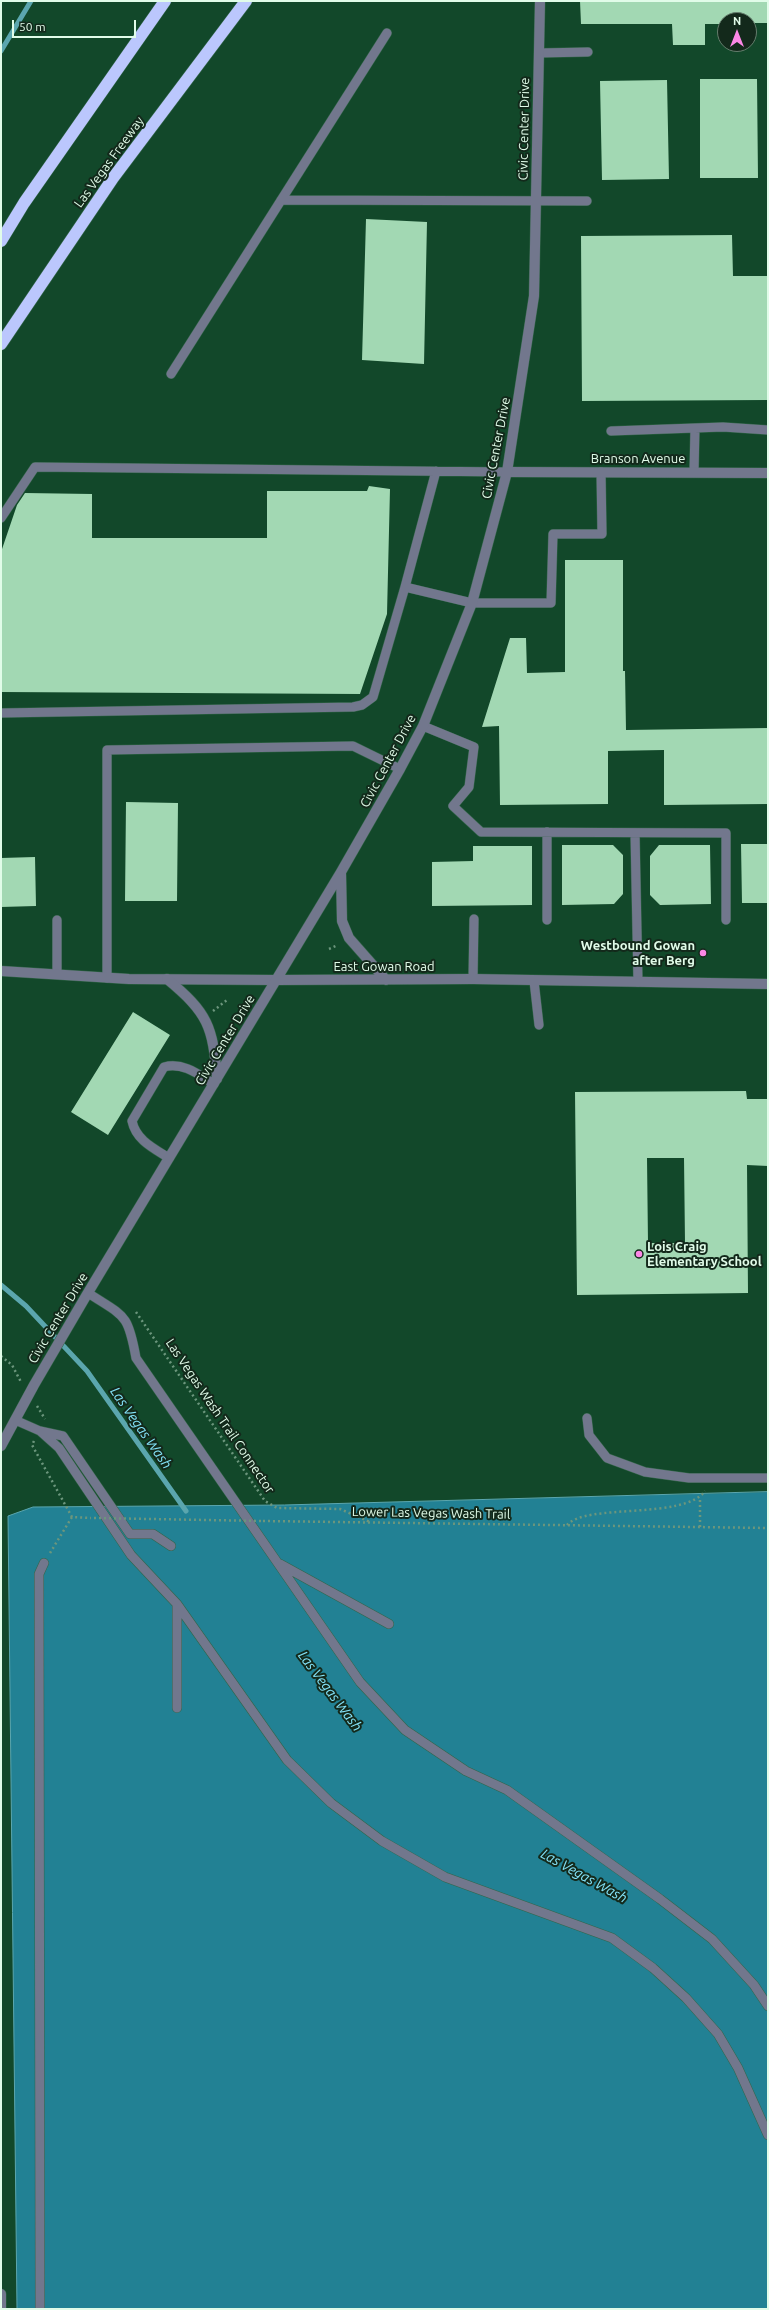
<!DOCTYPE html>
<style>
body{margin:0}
#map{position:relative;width:769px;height:2310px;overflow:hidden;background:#12482a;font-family:Ubuntu,sans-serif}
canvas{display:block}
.frame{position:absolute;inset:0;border:2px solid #e1fce9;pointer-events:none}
.north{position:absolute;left:717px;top:12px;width:40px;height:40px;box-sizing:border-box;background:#13291b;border:1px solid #657d6d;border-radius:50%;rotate:0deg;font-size:11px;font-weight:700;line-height:16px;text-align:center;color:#e1fce9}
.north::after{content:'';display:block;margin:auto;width:14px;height:18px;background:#fb87e5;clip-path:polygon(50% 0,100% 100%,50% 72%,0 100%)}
.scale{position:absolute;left:12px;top:20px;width:124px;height:18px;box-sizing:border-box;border:2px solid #e1fce9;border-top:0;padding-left:5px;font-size:12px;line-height:14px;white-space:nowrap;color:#e1fce9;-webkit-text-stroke:3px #13291b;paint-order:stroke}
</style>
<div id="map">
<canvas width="769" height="2310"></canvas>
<div class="frame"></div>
<div class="north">N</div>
<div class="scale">50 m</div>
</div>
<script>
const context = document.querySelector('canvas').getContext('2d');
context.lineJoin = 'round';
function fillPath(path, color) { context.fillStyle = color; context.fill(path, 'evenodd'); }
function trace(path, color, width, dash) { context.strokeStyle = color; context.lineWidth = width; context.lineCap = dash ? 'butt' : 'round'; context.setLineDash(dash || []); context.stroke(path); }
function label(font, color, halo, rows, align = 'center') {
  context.font = font + ' Ubuntu,sans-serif'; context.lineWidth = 4; context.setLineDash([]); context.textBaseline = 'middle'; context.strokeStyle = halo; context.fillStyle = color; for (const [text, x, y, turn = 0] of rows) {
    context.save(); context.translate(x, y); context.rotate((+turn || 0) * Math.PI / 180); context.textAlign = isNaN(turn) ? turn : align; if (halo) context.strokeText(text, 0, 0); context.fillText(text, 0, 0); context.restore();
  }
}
const water = new Path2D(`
 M768 1492V2309H17L8 1516 33 1507 284 1505Z`);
fillPath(water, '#228194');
trace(water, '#5ba6ae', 1);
trace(new Path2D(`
 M1 51 31 1
 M1 1285 26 1306 87 1371 186 1511`), '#5ba6ae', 5);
fillPath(new Path2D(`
 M580 1H768V23H749V20H725V24H705V45H673L672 24H581Z
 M700 79H757L758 178H700Z
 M667 80 669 179 602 180 600 81Z
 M366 219 427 222 424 364 362 360Z
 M732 235 733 276H768V400L582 401 581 236Z
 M369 486 390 489 387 614 360 694 1 692V552L17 505 25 493 92 494V538H267V491H367Z
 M565 560H623V671H625L626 730 768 728V804L664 805V750L608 751V804L500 805 499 726 482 727 510 638H526L527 673 565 672Z
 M126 802 178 803 177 901H125Z
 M741 844H768V903H742Z
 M562 845H613L623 855V894L614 904 562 905Z
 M659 845H710L711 904 660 905 650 895V856Z
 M473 846H532V905L432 906V862L473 861Z
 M35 857 36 906 1 907V858Z
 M133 1012 170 1035 108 1135 71 1112Z
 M746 1091 747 1099H768V1166L747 1165 748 1293 577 1295 575 1092ZM647 1158H684L685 1243H648Z`), '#a2d8b3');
const service = new Path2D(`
 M539 53 588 52
 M281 200 587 201
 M171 374 387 33
 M611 431 723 427 768 430
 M694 472 695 428
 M1 518 35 467 507 472
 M405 587 436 471
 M1 713 353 707 362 705 373 697 405 587 472 603H551L553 534H602L601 472
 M423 726 474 747 469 787 453 806 481 832 726 833V920
 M547 832V920
 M635 833 638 982
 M57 920V974
 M107 978V750L353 746 400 769
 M473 979 474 919
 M534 981 539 1025
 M169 1158C153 1148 136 1140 132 1121L164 1067C183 1062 198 1074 214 1084
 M88 1293C125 1317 128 1313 136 1358L360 1682 405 1730 466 1771 507 1790 660 1899 712 1939 754 1985 768 2006
 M587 1418 589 1435 607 1458 645 1472 689 1478H768
 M15 1420 40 1431 63 1436 130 1534H153L171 1546
 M40 1431 59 1448 131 1555 177 1604 287 1760 331 1803 382 1841 445 1877 612 1938 653 1968 686 1998 718 2034 738 2068 768 2135
 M280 1564 389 1624
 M177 1604V1708
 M40 2309 39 1574 44 1563`);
const minor = new Path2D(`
 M507 472 768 473
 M1 971 129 979 276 980
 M1 2294V2309`);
const tertiary = new Path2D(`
 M341 873 342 921 349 938 386 980
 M167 979C208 1013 213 1026 217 1079
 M276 980 473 979 768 984
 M1 1446 34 1385 86 1296 341 872 400 769 423 726 472 603 507 472 534 296 540 1`);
const motorway = new Path2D(`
 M1 241 24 203 165 1
 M1 344 113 178 246 1`);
trace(service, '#336549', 10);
trace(minor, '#336549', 11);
trace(tertiary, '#336549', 11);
trace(motorway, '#336549', 13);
trace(new Path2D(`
 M329 949 338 945
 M213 1011 227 1000
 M136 1312 265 1501 277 1508 340 1509 370 1522
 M1 1356 12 1365 21 1382
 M37 1406 45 1419
 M34 1441 32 1445 72 1517 91 1518
 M263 1521 768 1528
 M567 1525C586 1503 684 1520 705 1491
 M700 1527V1498
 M50 1553 72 1517`), '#6c967d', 2.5, [2, 3]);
trace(service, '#72778d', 9);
trace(minor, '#72778d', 10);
trace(tertiary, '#72778d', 10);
trace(motorway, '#bbc7fd', 12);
trace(new Path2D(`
 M94 1518 263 1521`), '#6c967d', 2.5, [2, 3]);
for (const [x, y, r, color] of [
 [703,953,4,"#fb87e5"],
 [639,1254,4,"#fb87e5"]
]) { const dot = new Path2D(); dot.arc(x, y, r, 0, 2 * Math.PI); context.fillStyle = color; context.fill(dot); trace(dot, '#13291b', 1.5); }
label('13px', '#e1fce9', '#13291b', [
 ["Civic Center Drive",524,129,-89],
 ["Las Vegas Freeway",109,162,-54],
 ["Civic Center Drive",496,448,-79],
 ["Branson Avenue",638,459],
 ["Civic Center Drive",388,761,-62],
 ["East Gowan Road",384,967],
 ["Civic Center Drive",225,1040,-59],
 ["Civic Center Drive",58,1318,-59],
 ["Las Vegas Wash Trail Connector",220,1416,56],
 ["Lower Las Vegas Wash Trail",431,1513,1]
]);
label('bold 13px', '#e1fce9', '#13291b', [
 ["Westbound Gowan",695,946],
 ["after Berg",695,961],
 ["Lois Craig",647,1247,"left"],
 ["Elementary School",647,1262,"left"]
], 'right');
label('italic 14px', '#84e3f9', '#13291b', [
 ["Las Vegas Wash",141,1428,55],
 ["Las Vegas Wash",330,1691,53],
 ["Las Vegas Wash",584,1876,29]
]);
</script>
